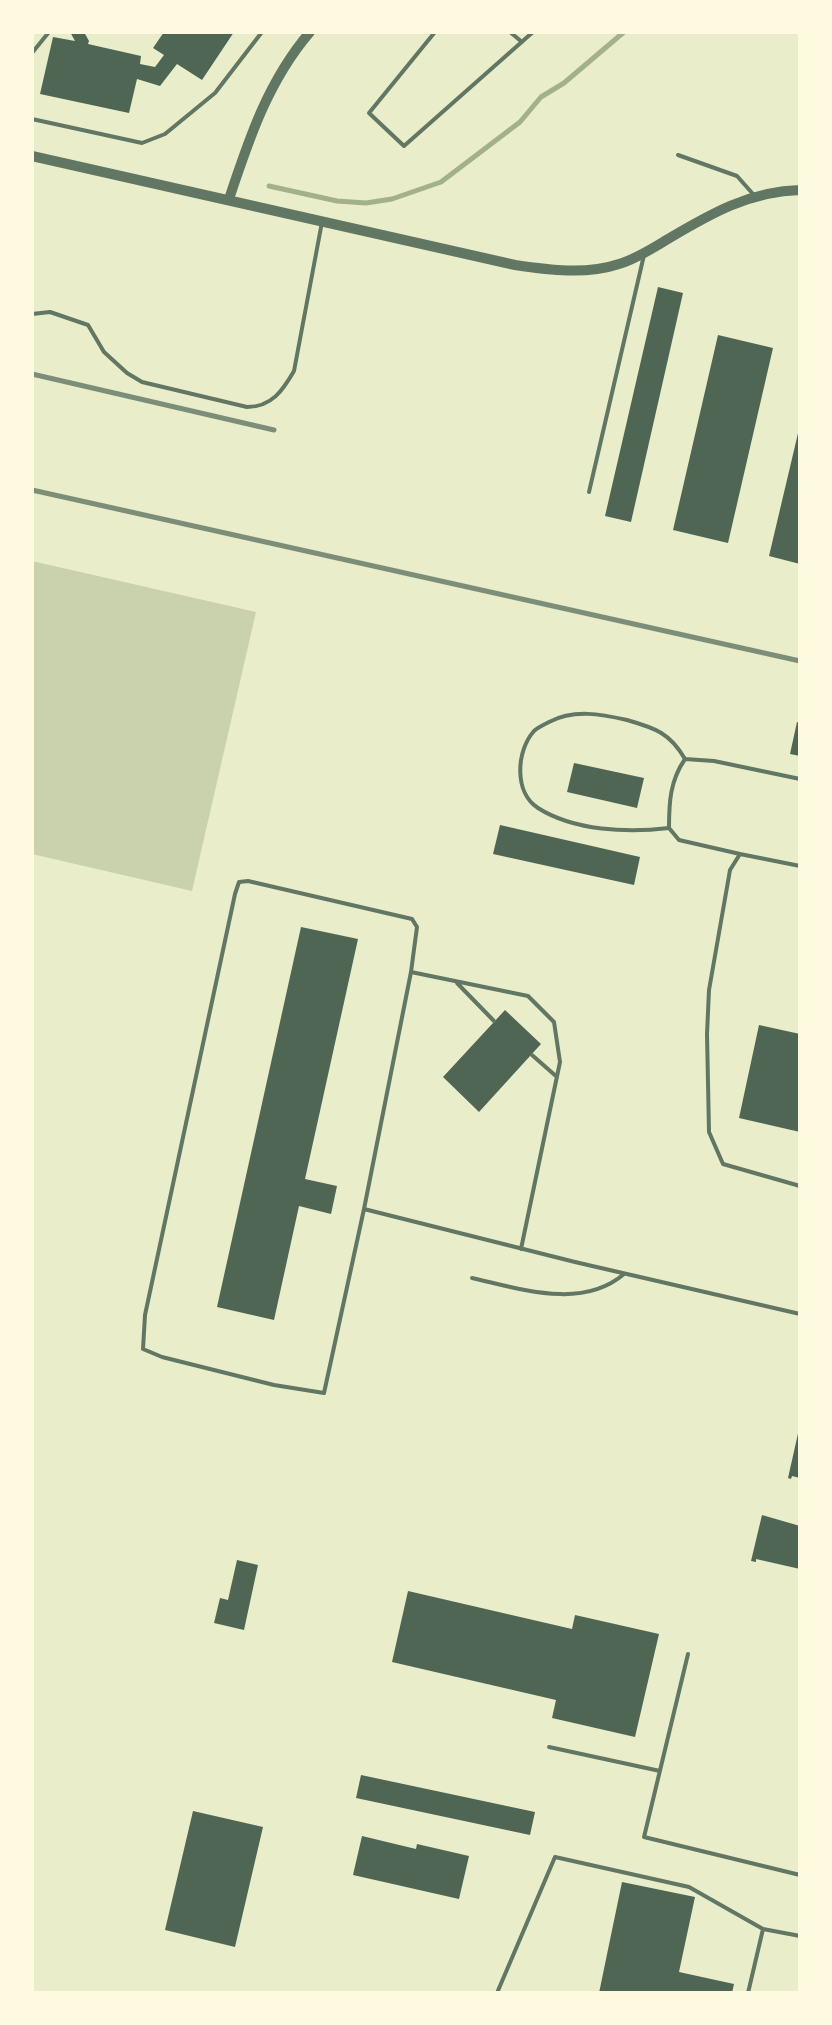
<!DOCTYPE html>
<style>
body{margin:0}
#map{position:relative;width:832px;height:2025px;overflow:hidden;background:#e9edc9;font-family:Helvetica,sans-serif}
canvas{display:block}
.frame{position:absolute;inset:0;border:34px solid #fefae0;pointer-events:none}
</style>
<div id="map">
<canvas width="832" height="2025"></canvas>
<div class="frame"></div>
</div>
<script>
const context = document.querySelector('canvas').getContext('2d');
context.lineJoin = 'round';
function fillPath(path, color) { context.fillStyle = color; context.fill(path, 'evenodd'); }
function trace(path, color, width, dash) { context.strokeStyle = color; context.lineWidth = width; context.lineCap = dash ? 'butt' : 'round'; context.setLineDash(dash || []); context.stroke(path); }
fillPath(new Path2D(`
 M32 561 256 612 192 891 32 854Z`), '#cad2ad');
trace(new Path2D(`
 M269 186 337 201 366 203 392 199 441 182 520 122 541 97 564 83 624 32`), '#a3b18a', 5);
fillPath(new Path2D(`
 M70 32H84L89 41 88 44 141 56 140 64 155 67 164 55 153 48 164 32H234L202 80 177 64 160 86 137 79 129 113 40 94 53 37 75 41Z
 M658 287 683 293 631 522 605 516Z
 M718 335 773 348 728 543 673 530Z
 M799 429H800V564L769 556Z
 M797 722 800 723V756L790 754Z
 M574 763 644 778 637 808 567 792Z
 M500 825 640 857 634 885 493 854Z
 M301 927 358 939 305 1179 337 1186 331 1214 299 1206 274 1320 217 1307Z
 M505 1010 541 1044 479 1112 443 1077Z
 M759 1025 800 1034V1132L739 1118Z
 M799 1429 800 1478 792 1476 791 1479 788 1478Z
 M762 1515 800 1526V1569L756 1559V1562L751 1561Z
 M237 1560 258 1565 244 1630 214 1623 220 1598 228 1600Z
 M408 1591 572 1629 575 1615 659 1634 635 1737 552 1718 556 1700 392 1662Z
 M361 1775 535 1812 530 1835 356 1798Z
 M193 1811 263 1827 235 1947 165 1930Z
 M362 1836 416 1849 417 1844 469 1856 459 1899 353 1875Z
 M622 1882 695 1897 679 1972 734 1984 732 1993H599Z`), '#4f6655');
trace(new Path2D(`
 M435 32 369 113 404 146 533 32
 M510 32 522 42
 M32 53 49 32
 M32 119 142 143 165 134 215 93 262 32
 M678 155 737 176 753 194
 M32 314 50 312 88 325 104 352 127 373 142 382 247 407C272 407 283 390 294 371L322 222
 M589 492 644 255
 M669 828C628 833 574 831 538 808 514 793 516 751 534 731 537 728 545 724 549 722 574 709 601 714 627 720 655 728 670 733 685 759
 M740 854 679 840 669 828C669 802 670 781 685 759L714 761 800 779
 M800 866 740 854 730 870 709 990 707 1034 709 1132 723 1164 800 1186
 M248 881 412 919 417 927 411 972 364 1209 324 1393 274 1385 162 1357 143 1349 145 1315 235 894 239 882Z
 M411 972 528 996 554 1022 560 1062 521 1249
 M457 983 494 1021
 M532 1055 557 1077
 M364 1209 575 1262 800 1314
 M472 1278C521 1289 582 1310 624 1274
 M688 1654 644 1837 800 1875
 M549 1747 660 1771
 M497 1993 555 1857 689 1887 763 1929 800 1936
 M748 1993 763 1929`), '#617663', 4);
trace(new Path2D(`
 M32 156 515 265C549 270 586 275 619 264 636 259 653 248 668 239 710 214 750 191 800 190
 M229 199C249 139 268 81 310 32`), '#617663', 10);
trace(new Path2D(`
 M32 374 274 430
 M32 490 800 661`), '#7c8e77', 5);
</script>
